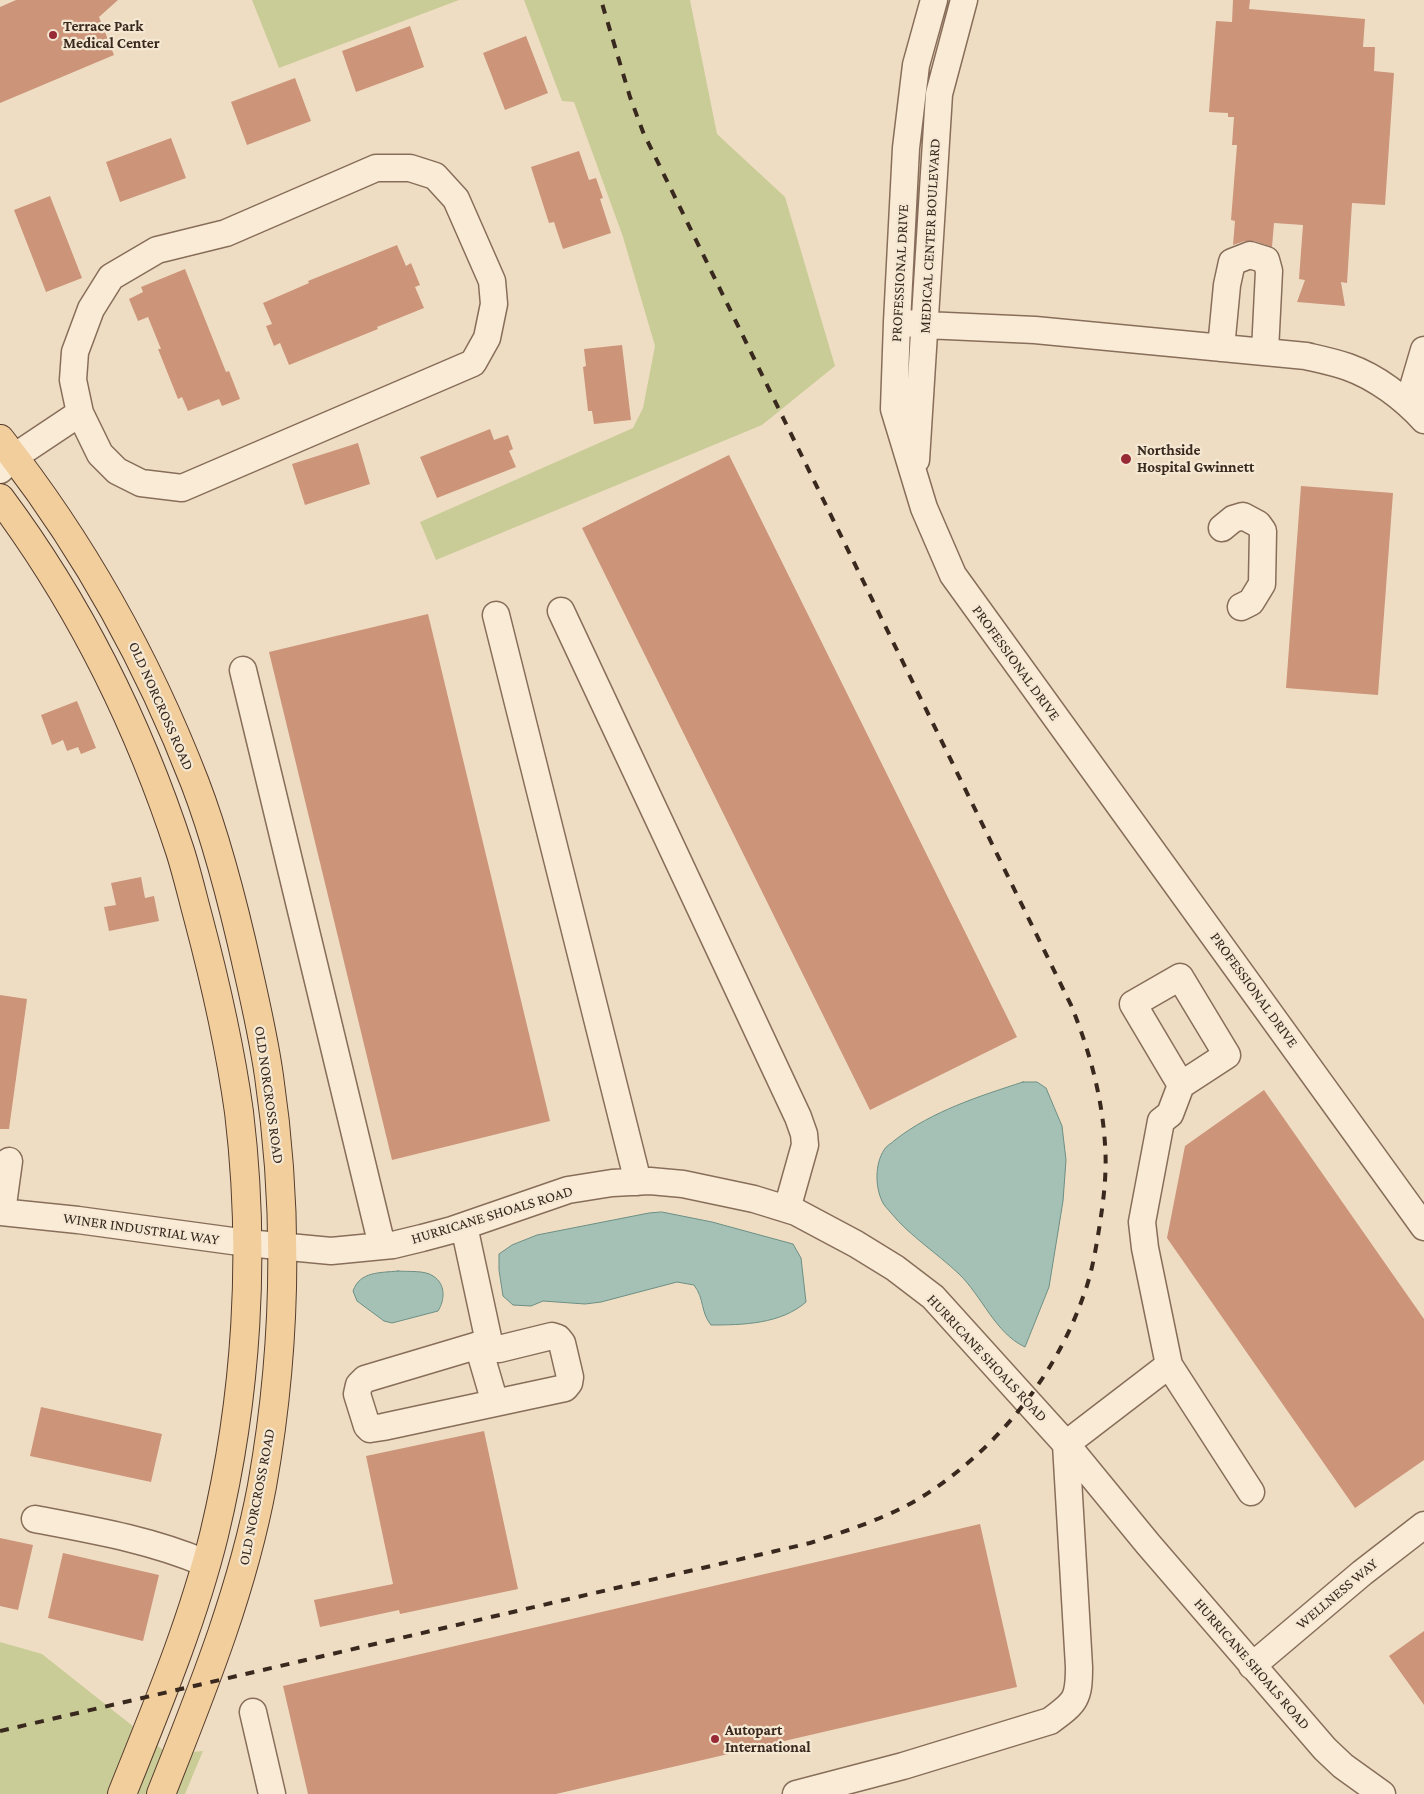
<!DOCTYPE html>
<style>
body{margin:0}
canvas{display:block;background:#eeddc3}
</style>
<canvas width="1424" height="1794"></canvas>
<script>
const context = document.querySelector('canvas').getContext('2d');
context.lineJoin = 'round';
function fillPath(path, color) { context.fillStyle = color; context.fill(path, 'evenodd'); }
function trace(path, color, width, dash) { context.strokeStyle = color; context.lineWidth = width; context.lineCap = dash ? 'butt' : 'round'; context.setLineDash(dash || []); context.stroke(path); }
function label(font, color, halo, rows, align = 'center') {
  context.font = font + ' "Crimson Pro",serif'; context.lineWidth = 4.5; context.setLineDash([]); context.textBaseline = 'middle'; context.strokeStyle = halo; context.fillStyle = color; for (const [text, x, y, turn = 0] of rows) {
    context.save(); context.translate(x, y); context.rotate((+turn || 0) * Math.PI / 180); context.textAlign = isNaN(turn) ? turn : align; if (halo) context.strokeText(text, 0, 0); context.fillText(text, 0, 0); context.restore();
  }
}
fillPath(new Path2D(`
 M252 0H459L279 68Z
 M524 0H690L717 134 785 197 835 366 762 425 436 560 420 522 633 428 643 408 655 346 623 237 574 102 562 101Z
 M0 1642 42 1654 168 1754 203 1751 185 1794H0Z`), '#cacc97');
const water = new Path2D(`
 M1023 1082H1037L1046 1088 1062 1126 1066 1160 1063 1201 1049 1287 1025 1347C995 1333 982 1296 959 1274 937 1253 911 1237 891 1213 888 1209 884 1206 882 1201 875 1186 875 1164 884 1150 886 1146 892 1143 895 1140 932 1111 980 1096 1023 1082Z
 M662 1212 712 1222 793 1244 801 1258 806 1302C781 1324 743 1325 711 1325 700 1311 705 1300 694 1285L677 1282 601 1302 585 1304 543 1301 531 1306 513 1305 503 1296 499 1270V1254L512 1245 537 1235 649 1213Z
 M398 1271C408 1272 425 1270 433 1276 446 1284 445 1300 438 1311L392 1323 384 1321 357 1301 353 1291C360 1271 380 1273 398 1271Z`);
fillPath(water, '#a5c1b6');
trace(water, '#6c8f83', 1);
fillPath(new Path2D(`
 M16 0H118L99 17 114 55 0 103V7Z
 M1233 0H1250L1249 9 1365 19 1363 47H1375L1374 71 1394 73 1385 205 1352 203 1347 283 1341 282 1345 306 1297 302 1305 280 1299 279 1303 225 1274 223 1272 247 1254 241H1245L1233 245 1235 221 1231 220 1237 145H1232L1234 117H1228V113L1209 112 1216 21 1232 22Z
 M410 26 424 67 356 92 342 51Z
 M526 36 548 93 505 110 483 53Z
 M295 78 311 121 247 145 231 102Z
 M171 138 186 178 120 202 106 162Z
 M579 151 589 180 596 178 603 198 600 199 611 233 563 249 554 222 549 223 531 167Z
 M50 196 82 278 46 292 14 210Z
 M397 245 406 266 411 263 420 285 415 287 424 308 377 327 378 329 289 365 280 343 274 346 266 326 272 324 263 303 309 283 308 281Z
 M185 269 226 372 229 371 240 399 222 406 219 399 188 411 182 397 178 399 158 349H161L148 317 138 321 129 299 143 292 141 287Z
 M622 345 631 420 594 424 592 411H588L583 367 586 366 584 349Z
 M490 429 494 440 508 435 513 449 509 451 516 467 437 498 420 457Z
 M358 443 370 484 305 505 292 464Z
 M729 455 1017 1037 870 1110 582 528Z
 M1301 486 1393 493 1378 695 1286 688Z
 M428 614 550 1121 392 1160 269 652Z
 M77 701 96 748 81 754 78 747 67 751 63 740 52 745 41 715Z
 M141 877 145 898 154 896 159 921 109 931 104 907 116 905 111 883Z
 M0 995 27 999 9 1129H0Z
 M1264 1090 1424 1319V1460L1355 1508 1167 1238 1185 1146Z
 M41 1407 162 1434 151 1482 30 1456Z
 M484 1431 518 1589 400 1614 399 1610 320 1627 314 1600 393 1584 366 1456Z
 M980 1524 1017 1687 556 1794H308L283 1686Z
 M0 1538 33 1545 18 1610 0 1606Z
 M63 1553 159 1575 143 1641 48 1618Z
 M1424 1631V1705L1389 1656Z`), '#cc9479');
const minor = new Path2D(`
 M934 0 916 65 906 148 897 322 894 409 924 508 953 575 1424 1227
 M897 322 925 325 1035 330 1306 356C1319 359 1334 362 1348 367 1376 377 1404 398 1424 420
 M1221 348 1227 285 1232 262 1250 255 1266 260 1269 271 1265 351
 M1412 407 1414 384 1424 350
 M916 460 939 94 964 0
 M0 470 14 457 80 413 100 454 117 471 141 483 182 488 473 363 487 338 494 304 492 281 456 199 435 176 410 168H376L226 233 157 250 111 277 91 309 75 352 73 380 80 413
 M1222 528 1233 519 1243 516 1258 524 1263 531 1262 584 1251 602 1241 607
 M561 611 798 1117 804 1134 805 1145 787 1209
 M496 615 638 1182
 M243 670 382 1246
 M0 1212 78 1220 247 1243 331 1251 393 1245 422 1238 452 1230 568 1190 612 1183 650 1181 683 1184 754 1199 796 1212 856 1244 895 1268 933 1297 1066 1444 1148 1544 1325 1749 1343 1766 1382 1794
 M2 1212 9 1161
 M464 1226 489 1342 492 1346 499 1349 552 1336 558 1338 562 1343 570 1377 569 1383 565 1388 383 1427 370 1429 367 1426 357 1394 359 1385 365 1379 489 1342
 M478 1345 495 1403
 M1169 1365 1145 1248 1142 1222 1161 1121 1170 1114 1181 1085 1133 1004 1180 977 1227 1055 1181 1085
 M1066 1444 1169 1365 1251 1492
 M35 1519C93 1530 151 1540 205 1563
 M1252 1666 1362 1573 1424 1525
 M253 1712 272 1794
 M796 1794 903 1766 1050 1721C1076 1702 1079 1699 1079 1667L1066 1444`);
const major = new Path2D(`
 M0 439C82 543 147 659 195 783 218 843 234 907 248 970 256 1005 264 1041 269 1076 289 1212 286 1351 262 1486 242 1593 201 1693 161 1794
 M0 498C79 604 139 725 180 851 187 873 192 895 198 917 215 981 230 1047 239 1112 256 1253 247 1398 214 1535 192 1624 156 1709 122 1794`);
trace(minor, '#886e5a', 29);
trace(major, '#563d2e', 30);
trace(minor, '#f9ebd6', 26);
trace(major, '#f1ce9b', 28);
trace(new Path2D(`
 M0 1731 810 1543C852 1529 897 1515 934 1489 1001 1443 1056 1374 1083 1297 1092 1274 1096 1248 1100 1223 1104 1197 1107 1171 1105 1144 1102 1096 1089 1049 1071 1005L643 132 630 97 601 0`), '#38281e', 4, [9, 9]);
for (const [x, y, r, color] of [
 [53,35,5,"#972a35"],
 [1126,459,6,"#972a35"],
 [715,1739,5,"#972a35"]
]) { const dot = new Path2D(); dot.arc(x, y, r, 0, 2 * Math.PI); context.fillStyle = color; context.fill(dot); trace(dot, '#f5e8d3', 2); }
label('bold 15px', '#38281e', '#f5e8d3', [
 ["Terrace Park",63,26],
 ["Medical Center",63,43],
 ["Northside",1137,450],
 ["Hospital Gwinnett",1137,467],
 ["Autopart",725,1730],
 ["International",725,1747]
], 'left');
label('15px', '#38281e', '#f5e8d3', [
 ["MEDICAL CENTER BOULEVARD",930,236,-87],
 ["PROFESSIONAL DRIVE",900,273,-87],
 ["PROFESSIONAL DRIVE",1016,663,54],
 ["OLD NORCROSS ROAD",161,706,66],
 ["PROFESSIONAL DRIVE",1254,990,54],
 ["OLD NORCROSS ROAD",269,1095,82],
 ["HURRICANE SHOALS ROAD",492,1215,-17],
 ["WINER INDUSTRIAL WAY",141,1229,8],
 ["HURRICANE SHOALS ROAD",987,1358,47],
 ["OLD NORCROSS ROAD",257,1497,-79],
 ["WELLNESS WAY",1337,1594,-40],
 ["HURRICANE SHOALS ROAD",1252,1664,49]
]);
</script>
